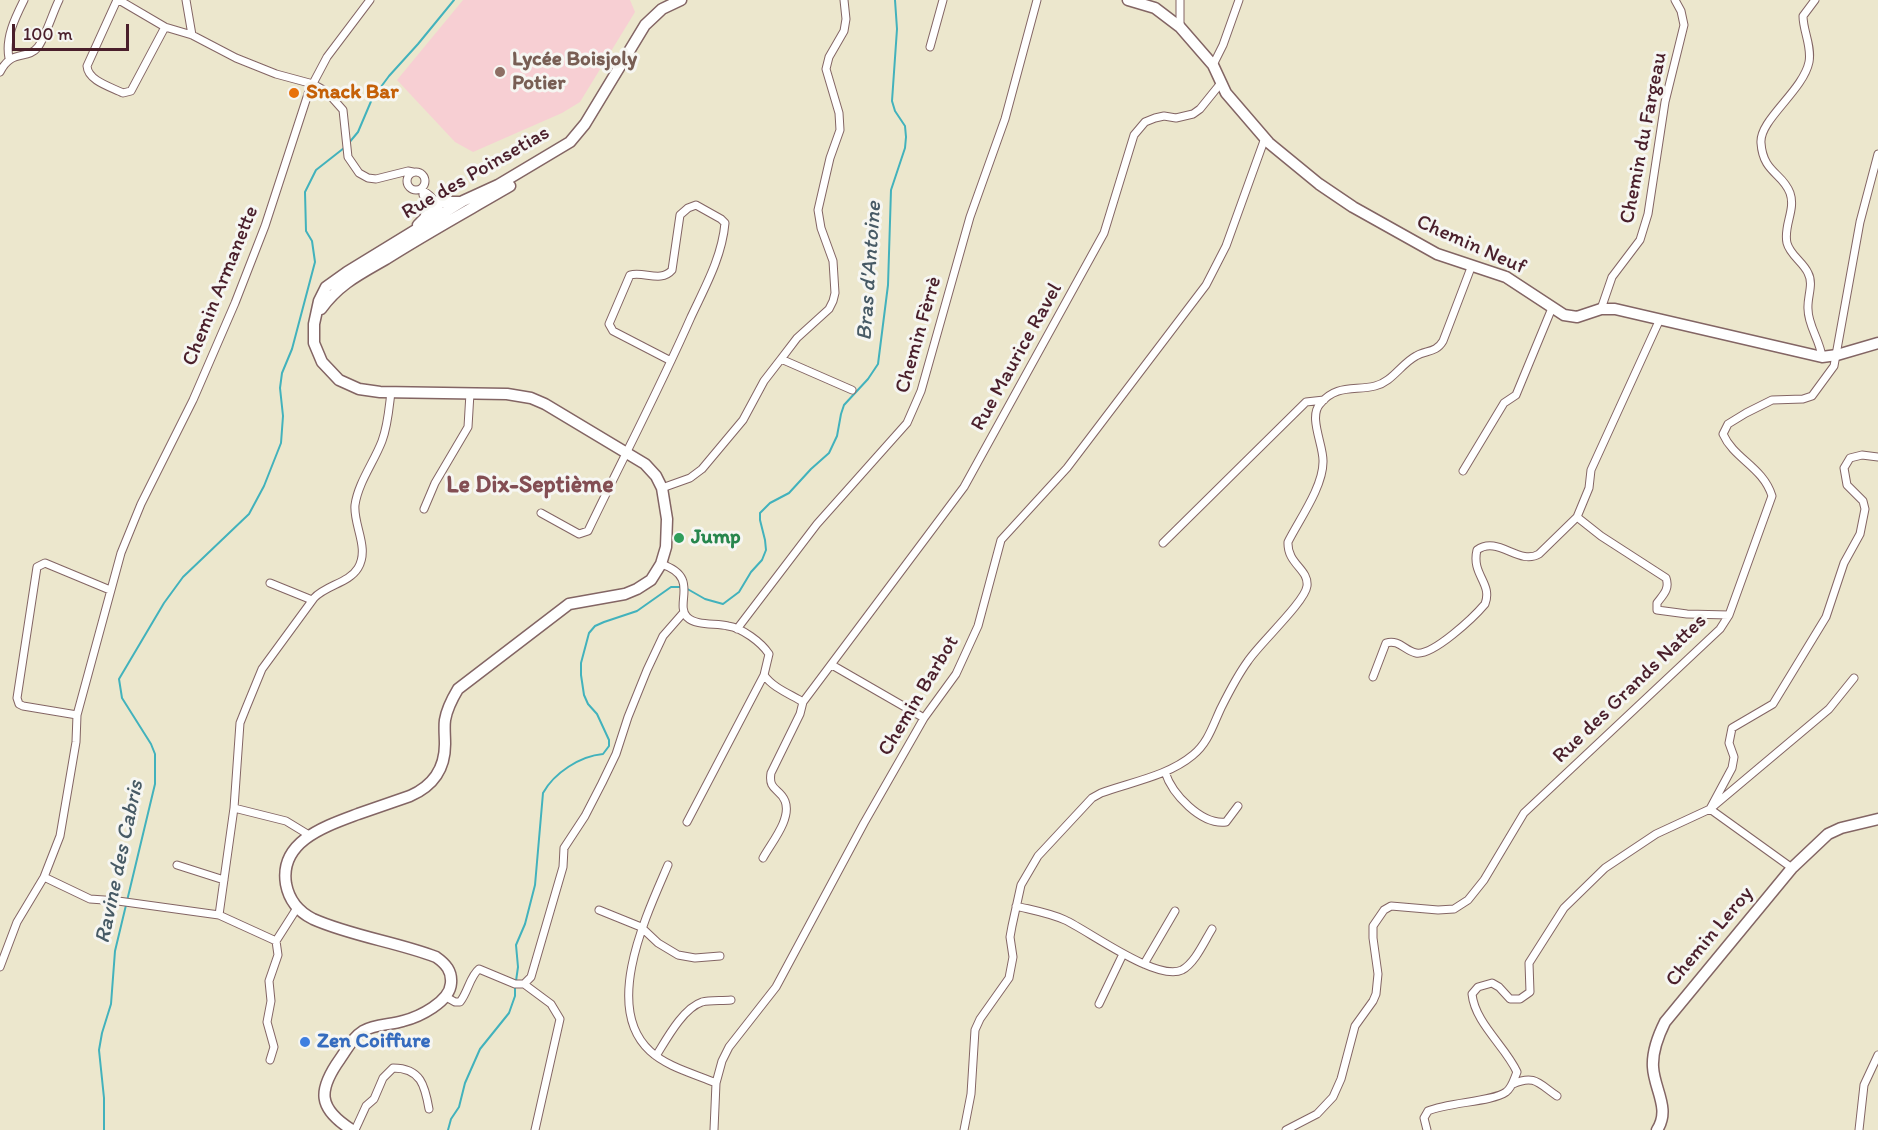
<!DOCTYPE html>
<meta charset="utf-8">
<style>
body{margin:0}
#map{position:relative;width:1878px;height:1130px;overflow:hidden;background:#ece7cd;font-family:Itim,sans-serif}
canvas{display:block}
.scale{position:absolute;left:12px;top:24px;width:117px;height:27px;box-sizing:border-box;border:3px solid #4a1f2b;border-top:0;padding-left:8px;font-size:18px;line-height:21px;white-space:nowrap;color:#4a1f2b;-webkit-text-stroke:4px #f6f6f2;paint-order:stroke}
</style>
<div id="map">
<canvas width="1878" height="1130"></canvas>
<div class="scale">100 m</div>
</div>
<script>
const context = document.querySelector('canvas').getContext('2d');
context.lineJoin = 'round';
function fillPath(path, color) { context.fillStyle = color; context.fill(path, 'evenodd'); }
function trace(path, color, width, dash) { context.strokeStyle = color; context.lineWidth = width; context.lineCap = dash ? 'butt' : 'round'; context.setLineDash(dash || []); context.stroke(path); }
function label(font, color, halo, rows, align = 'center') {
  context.font = font + ' Itim,sans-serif'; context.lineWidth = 6; context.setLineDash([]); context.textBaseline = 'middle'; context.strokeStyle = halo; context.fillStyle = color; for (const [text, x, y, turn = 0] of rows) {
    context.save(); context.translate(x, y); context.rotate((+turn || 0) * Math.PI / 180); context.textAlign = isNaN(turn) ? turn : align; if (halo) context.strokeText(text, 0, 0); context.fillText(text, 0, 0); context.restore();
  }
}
fillPath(new Path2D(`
 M463 0H630L635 12 580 102 562 113 473 152 455 142 397 80Z`), '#f7cfd3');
trace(new Path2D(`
 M348 144 358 132 372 99 389 76 418 44 454 0
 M516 981 518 967 516 945 525 924 535 885 543 793C554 773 580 756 603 754L609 746V740L597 714 588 704 584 695 581 675V663L589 633 595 626 604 622 637 611 671 587H684L705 599 723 604 739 592 751 572 762 560 766 550 765 540 760 520V513L770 503 789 493 811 469 829 453 837 436 841 414 844 405 868 379 878 364 888 285 891 190 905 148 906 137 905 126 895 111 892 101 897 29 895 0
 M104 1130V1098L99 1050 102 1033 111 1004 115 951 155 784V754L151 744 122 698 119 679 164 603 183 577 249 514 264 486 281 443 283 416 280 388 282 373 292 349 315 262 312 241 306 231 305 192 316 170 344 148
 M448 1130 451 1119 459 1107 465 1083 480 1049 509 1013 515 996V986`), '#42b2bc', 2);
const street = new Path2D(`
 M117 0 87 66C88 81 111 87 123 93L131 91 165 27
 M119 0 165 27 192 35 236 58 276 74 313 84 327 92 343 110 348 157 359 173 368 178 376 179 408 171 413 172
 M186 0 192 35
 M1815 0 1803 16C1803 31 1812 46 1809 62 1803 91 1759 120 1761 143 1763 173 1783 173 1790 193 1796 210 1783 226 1787 243 1790 255 1803 262 1808 273 1814 284 1807 297 1808 309 1808 326 1820 340 1822 357
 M1180 27V0
 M930 47 943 0
 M9 58C5 38 15 18 24 0
 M1213 65 1223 45 1239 0
 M0 72C12 48 27 61 38 47 45 38 53 12 59 0
 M407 181a9 9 0 1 1 18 0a9 9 0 1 1-18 0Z
 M423 191V195L439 219
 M423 191C432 195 441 208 442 217
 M1601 309 1612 277 1640 240 1648 214 1665 102 1684 25 1681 11 1675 0
 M781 359 852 390
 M1463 471 1504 403 1516 395 1552 308
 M662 488 690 478 702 469 743 420 764 381 781 359 797 338 829 309 833 301 835 293 833 261 821 228 818 210 830 158 840 130 839 113 826 69 829 57 844 31 846 19 844 0
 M424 509 435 483 468 427 470 393
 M541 513 579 534 588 531C622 460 659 390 691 317 705 287 722 257 725 223L721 219 696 205 688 208 680 215 672 270C661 283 644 271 630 275L609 324 613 331 671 361
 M1577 517 1601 536 1666 578C1670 589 1663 595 1657 603V610L1687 614 1729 615
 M1163 543 1306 402 1324 400
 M661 564C701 577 674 603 687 617 696 626 715 623 728 626 742 628 761 642 769 654L764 675C773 688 790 694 803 702L800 714 771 773C768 791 780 788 785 801 792 819 771 843 763 858
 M270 583 312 600
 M737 629 817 524 907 423 921 391 970 217 1005 119 1037 0
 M832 665 924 718
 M1373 677 1386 643C1399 639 1405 651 1416 653 1433 656 1474 617 1485 604 1493 583 1471 575 1477 550 1498 535 1519 566 1539 554L1577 517 1589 488 1591 470 1660 319
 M803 702 964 487 1104 233 1134 135 1145 122 1155 118 1164 116 1176 118 1193 114 1200 109 1221 83
 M77 715 23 706 19 704 17 698 37 567 45 563 110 590
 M1165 772C1172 794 1201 825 1226 822L1238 806
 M687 822 764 675
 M309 835 286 821 234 808 240 723 246 708 262 669 314 598C326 585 349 583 358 568 370 548 353 525 355 505 358 483 374 462 382 441 388 425 389 408 391 392
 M177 865 224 880
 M668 865C647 914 602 1007 650 1051 667 1067 695 1074 716 1083
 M1792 868 1710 809 1829 709 1854 678
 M44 877 90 899 118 901 219 915 276 941 278 955 269 981 271 1001 267 1022 274 1047 270 1060
 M1016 906C1032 910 1050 913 1065 920 1089 931 1157 982 1182 970 1195 963 1204 942 1212 929
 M599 910 641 927 658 943 678 955 695 958 720 956
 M219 915 234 808
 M276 941 297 908
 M1144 964 1175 911
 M0 967 17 922 44 877 60 836 76 742 77 715 121 553 141 504 193 400 235 303 265 226 309 91 327 57 370 0
 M524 984 551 1004 560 1019 535 1130
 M446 997 455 1002H460C468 992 470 976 479 969L515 984H524L531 977 563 867 564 848 585 816 602 783 616 754 628 717 647 670 663 636 684 612
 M1099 1004 1123 954
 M656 1056C666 1040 683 1008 702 1002 710 1000 722 1001 731 1000
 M1513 1084C1535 1074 1539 1084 1557 1096
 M355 1130 366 1106 374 1099 383 1078 393 1068C421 1068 425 1086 429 1109
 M714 1130 716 1083 722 1061 729 1047 776 987 864 823 924 718 956 674 978 626 1001 540 1067 468 1206 285 1226 246 1265 138
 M964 1130 971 1094 975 1030 980 1019 1009 978 1013 957 1010 937 1012 926 1021 885 1038 856 1092 798 1101 793C1131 782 1168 776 1193 755 1208 743 1213 725 1221 708 1229 692 1237 676 1248 661 1259 644 1305 602 1307 586 1309 569 1287 564 1288 542 1299 520 1323 487 1323 462 1324 446 1308 417 1320 404 1336 384 1355 391 1375 386 1392 382 1401 364 1416 356 1426 350 1436 353 1443 341L1472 265
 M1286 1130 1317 1114 1333 1097 1341 1079 1355 1026 1373 1001 1376 994 1378 974 1373 938V926L1384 910 1391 906 1438 910 1454 909 1468 900 1484 880 1524 813 1720 629 1729 615 1772 496C1763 467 1734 459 1723 434L1728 424 1746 413 1772 400 1803 399 1812 396 1834 366 1860 222 1878 154
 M1427 1130 1424 1118 1428 1111C1449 1102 1492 1102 1506 1092 1512 1088 1514 1079 1517 1072 1505 1046 1475 1023 1472 994L1478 987 1492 983 1499 987 1510 999H1520L1530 992 1529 963 1564 908 1605 868 1656 834 1710 809 1732 768 1734 757 1729 743 1732 728 1773 704 1826 617 1844 563 1860 534 1865 509 1863 501 1847 485 1844 468 1850 458 1862 455 1878 457
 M1859 1130 1864 1085 1878 1055`);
const secondary = new Path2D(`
 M1128 0 1155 8 1180 27 1213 65 1226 93 1269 143 1319 184 1353 207 1437 254 1506 277 1564 315 1577 317 1601 309H1615L1822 357 1837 355 1878 343
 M1657 1130C1671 1109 1654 1089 1653 1067 1652 1051 1658 1036 1665 1022L1792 868 1828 834 1841 828 1878 819`);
const primary = new Path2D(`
 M435 202H460
 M418 225 425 218 430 205
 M321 309C339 284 360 274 386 259 427 233 469 210 510 186
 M352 1130C317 1108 318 1090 340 1059 347 1049 353 1037 363 1031 375 1024 390 1025 403 1021 419 1017 450 1002 451 983 452 971 446 964 436 957 397 942 351 936 313 919 299 912 289 900 286 884 279 841 326 826 358 814 375 808 393 802 410 796 433 786 445 769 445 744 445 736 444 727 445 720 447 708 452 699 458 689L569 604 625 594 637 589 651 580 661 564 666 547 667 519 662 488 656 476 645 464 545 404 531 398 507 394 380 392 359 389 339 380 322 362 314 343V324L319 301 326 287 347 272 463 201 498 185 570 142 585 124 645 25 662 9 681 0`);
trace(street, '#836564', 9);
trace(secondary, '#836564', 13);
trace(primary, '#836564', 13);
trace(street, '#fff', 7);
trace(secondary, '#fff', 10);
trace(primary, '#fff', 10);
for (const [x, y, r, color] of [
 [500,72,6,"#8d6e63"],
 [294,93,6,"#e8710a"],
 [679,538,6,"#2e9e5b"],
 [305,1042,6,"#3f7fe0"]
]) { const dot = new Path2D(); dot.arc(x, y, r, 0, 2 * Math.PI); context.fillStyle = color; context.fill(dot); trace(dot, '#f6f6f2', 2); }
label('bold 21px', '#785e54', '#f6f6f2', [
 ["Lycée Boisjoly",512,60],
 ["Potier",512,84]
], 'left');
label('bold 21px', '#c56008', '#f6f6f2', [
 ["Snack Bar",306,93]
], 'left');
label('21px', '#4a1f2b', '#f6f6f2', [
 ["Chemin du Fargeau",1644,138,-79],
 ["Rue des Poinsetias",476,173,-30],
 ["Chemin Neuf",1471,245,24],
 ["Chemin Armanette",221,286,-68],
 ["Chemin Fèrrè",919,335,-74],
 ["Rue Maurice Ravel",1017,357,-61],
 ["Rue des Grands Nattes",1630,689,-44],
 ["Chemin Barbot",919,696,-59],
 ["Chemin Leroy",1710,937,-50]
]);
label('bold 21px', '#27864d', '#f6f6f2', [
 ["Jump",691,538]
], 'left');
label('bold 21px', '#366cbe', '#f6f6f2', [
 ["Zen Coiffure",317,1042]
], 'left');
label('italic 22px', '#475a65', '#f6f6f2', [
 ["Bras d'Antoine",870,271,-86],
 ["Ravine des Cabris",120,862,-78]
]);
label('bold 24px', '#834e53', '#f6f6f2', [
 ["Le Dix-Septième",530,486]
]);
</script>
